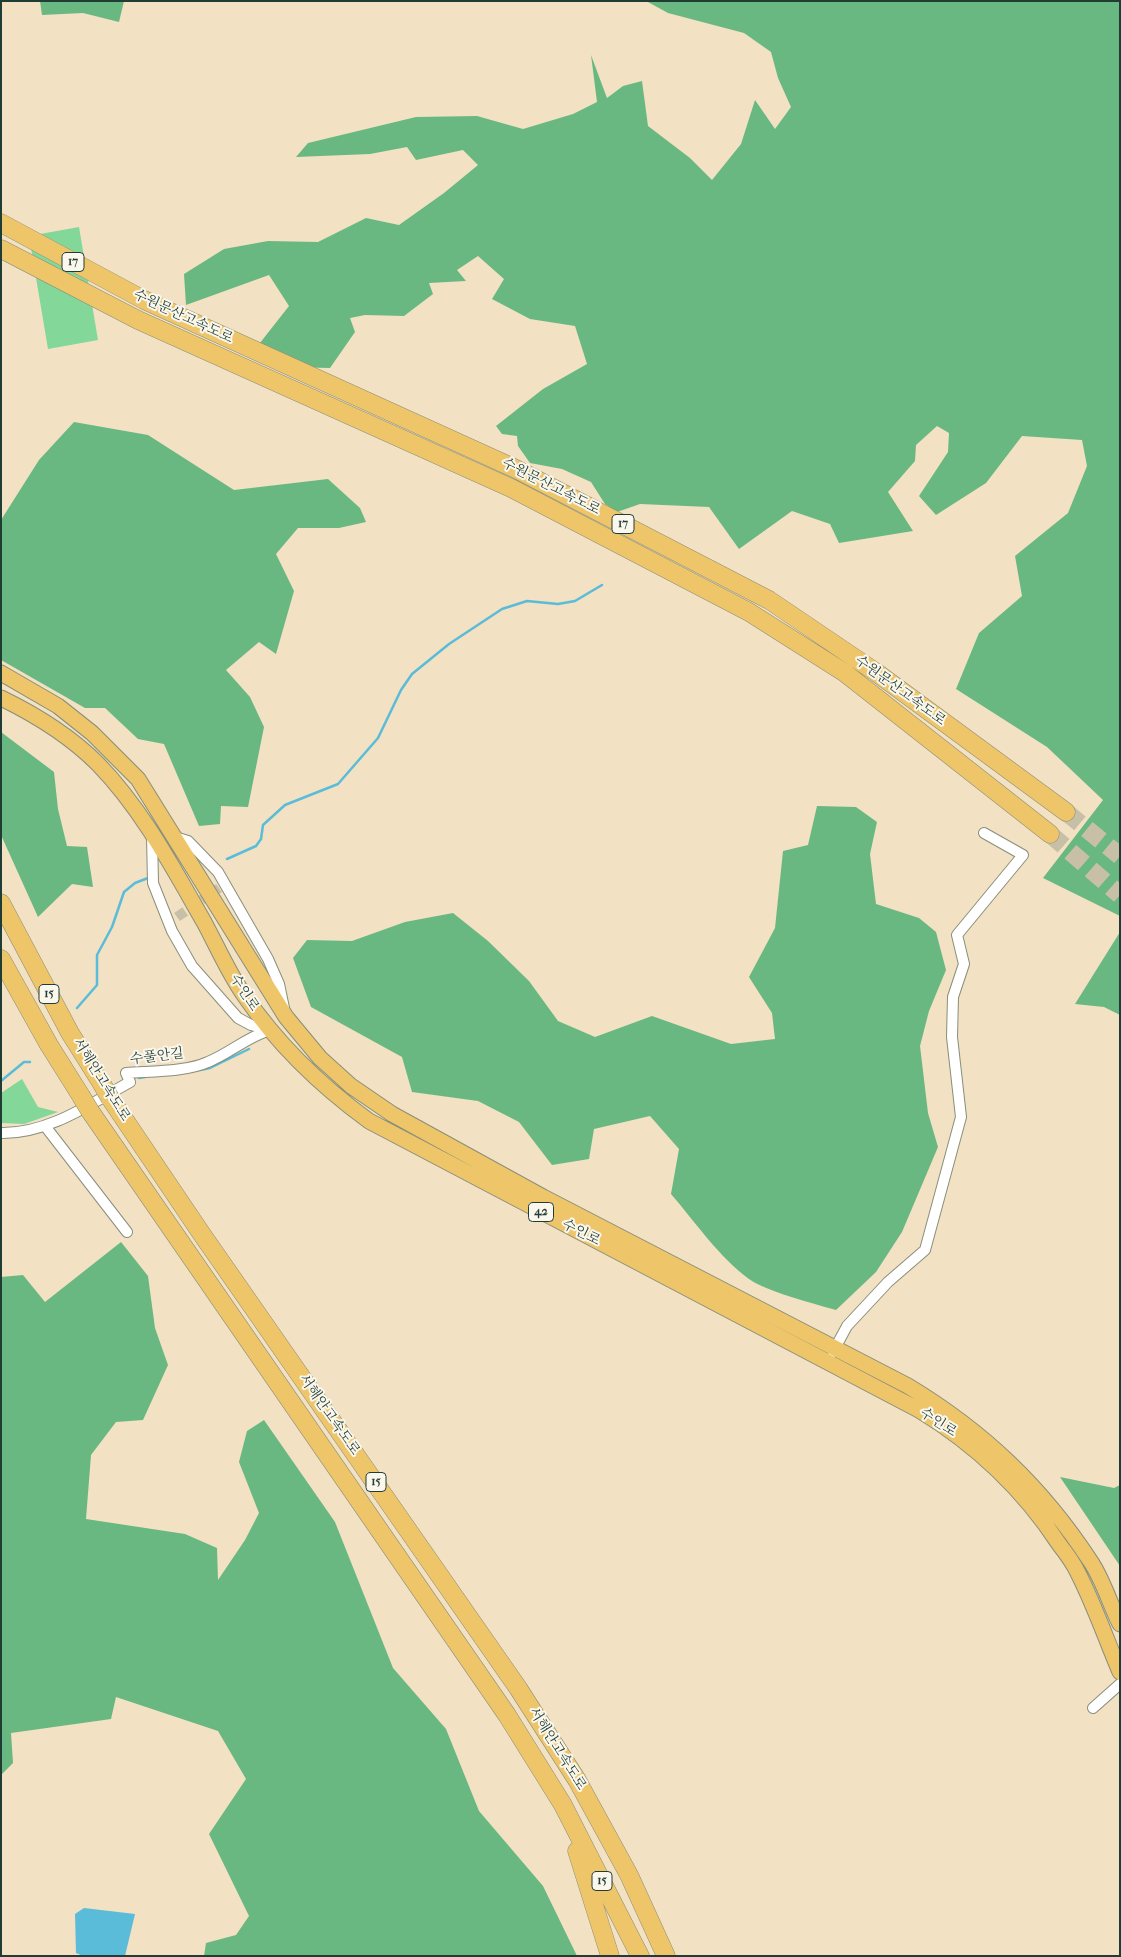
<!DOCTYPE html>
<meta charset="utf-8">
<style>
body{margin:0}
#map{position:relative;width:1121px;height:1957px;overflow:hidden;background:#f2e1c3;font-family:"IM FELL French Canon",serif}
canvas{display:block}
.frame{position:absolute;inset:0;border:2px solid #1f3d34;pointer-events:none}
</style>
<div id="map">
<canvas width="1121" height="1957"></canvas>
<div class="frame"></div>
</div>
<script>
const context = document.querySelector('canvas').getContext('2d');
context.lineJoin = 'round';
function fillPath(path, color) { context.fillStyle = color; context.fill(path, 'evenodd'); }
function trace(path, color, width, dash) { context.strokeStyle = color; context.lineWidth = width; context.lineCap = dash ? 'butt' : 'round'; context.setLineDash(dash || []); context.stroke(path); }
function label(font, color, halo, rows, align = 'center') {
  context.font = font + ' "IM FELL French Canon","Noto Serif KR",serif'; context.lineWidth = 4; context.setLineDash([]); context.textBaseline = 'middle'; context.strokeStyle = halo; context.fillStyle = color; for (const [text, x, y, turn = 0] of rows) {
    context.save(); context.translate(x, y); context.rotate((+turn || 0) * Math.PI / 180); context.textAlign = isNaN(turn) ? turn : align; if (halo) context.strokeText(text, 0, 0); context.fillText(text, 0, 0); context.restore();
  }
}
fillPath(new Path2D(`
 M79 227 98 340 48 349 29 236Z
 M22 1079 38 1107 58 1112 24 1124 1 1123V1093Z`), '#82d799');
fillPath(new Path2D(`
 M40 1H124L119 22 83 13 42 15Z
 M646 1H1120V916L1043 878 1103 800 1047 747 956 689 979 633 1022 596 1015 556 1068 513 1087 466 1082 440 1022 436 986 483 936 515 919 496 948 452 949 433 937 426 916 445 915 461 888 492 913 531 839 543 830 524 792 511 739 549 709 507 640 504 617 512 605 504 591 482 562 469 530 463 518 446 517 436 502 434 496 426 543 389 587 364 575 326 530 319 492 299 504 279 478 256 457 270 466 281 429 283 433 294 404 316 365 315 350 318 355 332 330 368 283 367 256 348 289 306 269 275 186 305 184 274 224 249 268 241 318 242 366 218 399 225 444 193 478 165 463 150 416 160 407 147 370 154 296 157 308 143 416 117 477 116 523 129 573 114 597 102 591 55 607 98 623 86 642 81 648 126 690 158 712 180 741 144 755 100 775 129 791 107 778 78 771 52 744 33 668 13Z
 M74 422 148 435 234 490 328 479 360 508 366 522 339 528H298L276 554 294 591 276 654 259 642 226 670 250 697 264 727 248 807 221 806 220 824 199 826 164 744 138 739 105 708H85L1 660V520L39 460Z
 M1 732 54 772 58 809 67 846 87 847 93 887 72 884 38 917 1 835Z
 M817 806 856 807 877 822 870 854 876 904 919 918 936 932 946 970 929 1011 920 1046 928 1113 938 1147 902 1232 876 1272 836 1310C815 1304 765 1291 749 1279 719 1257 696 1223 671 1194L679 1149 650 1116 594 1129 589 1159 552 1165 519 1122 478 1101 412 1092 402 1057 311 1007 293 958 307 940 352 941 405 922 453 913 488 941 529 981 558 1021 595 1037 652 1016 731 1044 775 1039 772 1013 749 977 775 928 783 851 808 845Z
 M1120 932V1015L1104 1007 1075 1004Z
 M121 1242 148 1276 155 1328 168 1365 143 1420 116 1422 91 1455 86 1519 185 1534 217 1548 218 1580 245 1540 259 1513 239 1462 247 1431 264 1420 335 1522 393 1668 446 1729 479 1811 543 1886 577 1956H204L206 1943 236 1935 249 1916 209 1834 246 1779 218 1731 116 1697 111 1719 11 1733 13 1763 1 1775V1277L23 1275 45 1302Z
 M1060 1477 1114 1488 1120 1485V1566Z`), '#69b881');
fillPath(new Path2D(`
 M84 1908 135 1914 125 1956H83L76 1953 75 1914Z`), '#5abcd8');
trace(new Path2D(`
 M227 859 256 846 261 839 263 825 285 805 338 784 378 738 401 690 412 674 449 644 502 609 527 601 558 604 575 601 602 585
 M77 1008 97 985V955L112 927 124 892 135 883 148 878
 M200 1070 210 1068 249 1049
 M139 1078 145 1077
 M1 1081 24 1062H30`), '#5abcd8', 2.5);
trace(new Path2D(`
 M177 917 219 888`), '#c8c0a6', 10, [10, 5]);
trace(new Path2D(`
 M1066 812 1120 856
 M1050 834 1120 895`), '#c8c0a6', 18, [18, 9]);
const street = new Path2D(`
 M152 836 153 883 172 931 192 966 238 1018 251 1025 269 1030
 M175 837 188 841 218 872 268 959 279 984 284 1008
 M45 1126 127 1232
 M1 1133C48 1134 90 1104 130 1082L126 1073C150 1071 186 1072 208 1062 230 1053 247 1037 270 1030
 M833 1352 847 1326 888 1282 925 1250 961 1117 952 1037 953 997 964 964 957 935 1023 855 984 833
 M1093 1708 1120 1684`);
const primary = new Path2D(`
 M1 673 58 706 92 733 138 779 286 1017 320 1058 351 1086 392 1114 543 1197 908 1386C984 1432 1042 1487 1091 1562 1103 1580 1110 1604 1120 1624
 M1 698C36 715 71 737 98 764 142 809 173 868 204 922 217 946 228 972 244 995 278 1045 321 1086 369 1121L919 1410C975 1444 1023 1489 1059 1544 1066 1553 1073 1562 1078 1573 1094 1604 1106 1639 1120 1672`);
const highway = new Path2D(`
 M1 223 144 300 516 469 769 600 877 673 1066 812
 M1 249 138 320 511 488 749 612 845 673 1050 834
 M1 903 70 1033 102 1084
 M1 959 49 1045 81 1096
 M110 1098 201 1233 518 1688 577 1780 629 1875 666 1956
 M90 1111 507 1715 563 1805 640 1956
 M577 1851 610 1956`);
trace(street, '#888f7c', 12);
trace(primary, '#888f7c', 17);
trace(highway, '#888f7c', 19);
trace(street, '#fff', 10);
trace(primary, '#eec569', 15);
trace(highway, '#eec569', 18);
const highwayBridge = new Path2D(`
 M102 1084 110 1098
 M81 1096 90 1111`);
trace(highwayBridge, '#888f7c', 19, []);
trace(highwayBridge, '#eec569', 18);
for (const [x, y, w] of [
 [73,262,22],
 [623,524,22],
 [49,994,20],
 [541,1212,25],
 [376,1482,20],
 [602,1881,20]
]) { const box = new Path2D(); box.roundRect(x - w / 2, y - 9.5, w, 19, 4); context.fillStyle = '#fbf7ec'; context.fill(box); trace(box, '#1f3d34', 1); }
label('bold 12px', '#1f3d34', null, [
 ["17",73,262],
 ["17",623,524],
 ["15",49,994],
 ["42",541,1212],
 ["15",376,1482],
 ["15",602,1881]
]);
label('14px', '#1f3d34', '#fbf7ec', [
 ["수원문산고속도로",183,317,25],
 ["수원문산고속도로",551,487,27],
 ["수원문산고속도로",900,691,36],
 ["수인로",244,993,57],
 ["수풀안길",157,1057,-7],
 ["서해안고속도로",101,1080,58],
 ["수인로",581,1233,27],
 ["서해안고속도로",329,1415,55],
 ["수인로",938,1423,33],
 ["서해안고속도로",557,1749,58]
]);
</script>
